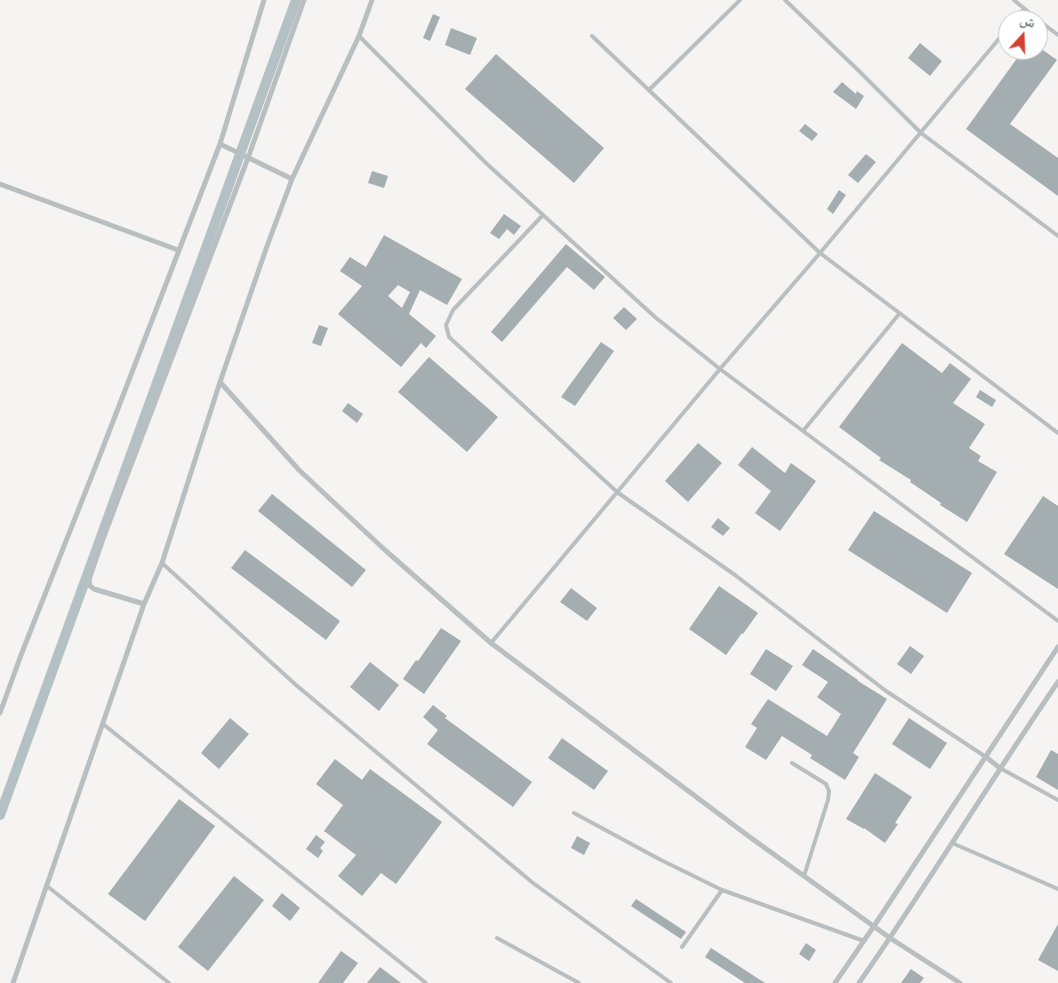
<!DOCTYPE html>
<meta charset="utf-8">
<style>
body{margin:0}
#map{position:relative;width:1058px;height:983px;overflow:hidden;background:#f5f4f2;font-family:"Source Sans 3","Noto Naskh Arabic",sans-serif}
canvas{display:block}
.north{position:absolute;left:998px;top:10px;width:50px;height:50px;box-sizing:border-box;background:#fff;border:1px solid #c2c9cc;border-radius:50%;rotate:20deg;font-size:14px;font-weight:700;line-height:20px;text-align:center;color:#667980}
.north::after{content:'';display:block;margin:auto;width:18px;height:22px;background:#d53f32;clip-path:polygon(50% 0,100% 100%,50% 72%,0 100%)}
</style>
<div id="map">
<canvas width="1058" height="983"></canvas>
<div class="north">ش</div>
</div>
<script>
const context = document.querySelector('canvas').getContext('2d');
context.lineJoin = 'round';
function trace(path, color, width, dash) { context.strokeStyle = color; context.lineWidth = width; context.lineCap = dash ? 'butt' : 'round'; context.setLineDash(dash || []); context.stroke(path); }
function fillPath(path, color) { context.fillStyle = color; context.fill(path, 'evenodd'); }
trace(new Path2D(`
 M0 815 296 0`), '#b4c1c4', 10);
fillPath(new Path2D(`
 M433 14 440 17 430 41 423 38Z
 M451 28 477 38 470 55 445 45Z
 M920 43 942 61 930 76 908 58Z
 M1023 50H1043L1057 60 1010 124 1058 158V196L966 129Z
 M496 54 604 148 574 183 465 89Z
 M842 82 856 94 857 91 864 96 856 109 833 92Z
 M805 124 818 134 812 141 799 131Z
 M866 154 876 162 858 183 848 175Z
 M372 171 388 176 384 188 368 183Z
 M839 190 846 195 833 214 827 209Z
 M504 214 521 226 514 235 507 229 499 239 490 233Z
 M384 235 462 279 447 305 420 290 409 314 436 336 426 348 421 343 401 367 338 314 362 286 340 271 350 257 366 267ZM398 285 410 292 402 308 388 296Z
 M566 244 605 277 594 290 567 267 502 342 491 332Z
 M624 307 637 319 626 330 613 318Z
 M319 325 328 328 321 346 312 343Z
 M601 342 614 351 575 406 561 397Z
 M902 343 942 373 950 363 971 379 953 403 985 424 969 448 981 456 978 461 997 472 967 522 940 505 941 503 910 482 911 480 879 460 881 458 839 427Z
 M429 357 498 417 467 452 398 392Z
 M980 390 996 400 992 407 976 397Z
 M348 403 363 414 357 423 342 411Z
 M698 443 722 463 688 502 665 481Z
 M752 447 785 473 791 463 816 481 780 531 755 513 771 491 738 465Z
 M272 494 366 570 352 587 258 511Z
 M1043 496 1058 506V589L1004 554Z
 M874 511 972 573 947 613 848 550Z
 M718 518 730 528 723 536 711 527Z
 M245 550 340 621 326 640 231 568Z
 M719 586 758 613 743 634 742 633 726 655 689 629Z
 M571 588 597 608 587 621 560 602Z
 M441 628 461 641 424 694 403 679 416 660 418 661Z
 M910 646 924 656 911 674 897 664Z
 M766 649 793 666 776 691 750 674Z
 M813 649 858 680V681L887 699 853 753 859 757 845 780 810 758 812 755 782 736 766 760 745 747 757 728 751 724 768 699 827 736 841 714 817 697 828 682 802 665Z
 M370 662 399 685 379 711 350 687Z
 M433 705 447 716 445 718 532 782 513 807 427 744 438 730 423 717Z
 M230 718 249 734 219 769 201 753Z
 M909 718 947 743 930 769 892 744Z
 M562 738 608 771 594 790 548 758Z
 M1051 750 1058 754V790L1036 777Z
 M335 759 362 780 370 769 442 822 396 884 381 873 362 896 338 876 356 855 324 831 343 805 316 784Z
 M875 773 912 797 895 823 898 824 885 843 864 828V829L846 819Z
 M179 799 215 826 145 921 108 894Z
 M316 835 325 842 320 848 323 851 318 858 306 849Z
 M577 836 590 843 584 855 571 848Z
 M234 876 264 900 208 971 178 947Z
 M282 893 300 908 290 921 272 906Z
 M636 899 686 932 681 939 631 906Z
 M1058 924V971L1038 960Z
 M806 943 816 950 809 961 799 954Z
 M711 948 765 983H745L705 957Z
 M341 951 358 963 343 983H318Z
 M380 967 401 983H367Z
 M911 969 924 978 920 983H901Z`), '#a4adb0');
trace(new Path2D(`
 M785 0 857 69 921 133 1058 236
 M1014 0 1038 20
 M1015 20 1024 9
 M1038 20 1058 35
 M359 36 487 164 655 317 720 369 803 431 1058 621
 M592 36 820 253 1058 433
 M649 90 740 0
 M543 215 453 310 446 325 449 337 617 492 735 575 886 691 986 757
 M803 431 900 313
 M162 563 296 685 533 883 671 983
 M491 643 720 369 820 253 1008 28
 M103 724 426 983
 M792 763 826 784 829 791 828 800 804 876
 M1000 768 1058 800
 M574 813 659 859 722 890 864 941
 M952 843 1058 889
 M47 886 169 983
 M497 938 579 983
 M682 947 722 890`), '#b9bfc1', 4);
trace(new Path2D(`
 M220 144 292 179
 M0 184 178 250
 M220 382 299 470 386 551 491 643 747 835 890 938 960 983
 M144 604 94 589 90 586 89 580 102 541 248 158 304 0
 M0 713 21 655 102 450 220 144 264 0
 M986 757 1000 768
 M13 983 144 604 162 563 220 382 266 249 292 179 359 36 372 0
 M835 983 874 926 1058 647
 M859 983C928 884 990 781 1058 682`), '#b9bfc1', 5);
</script>
